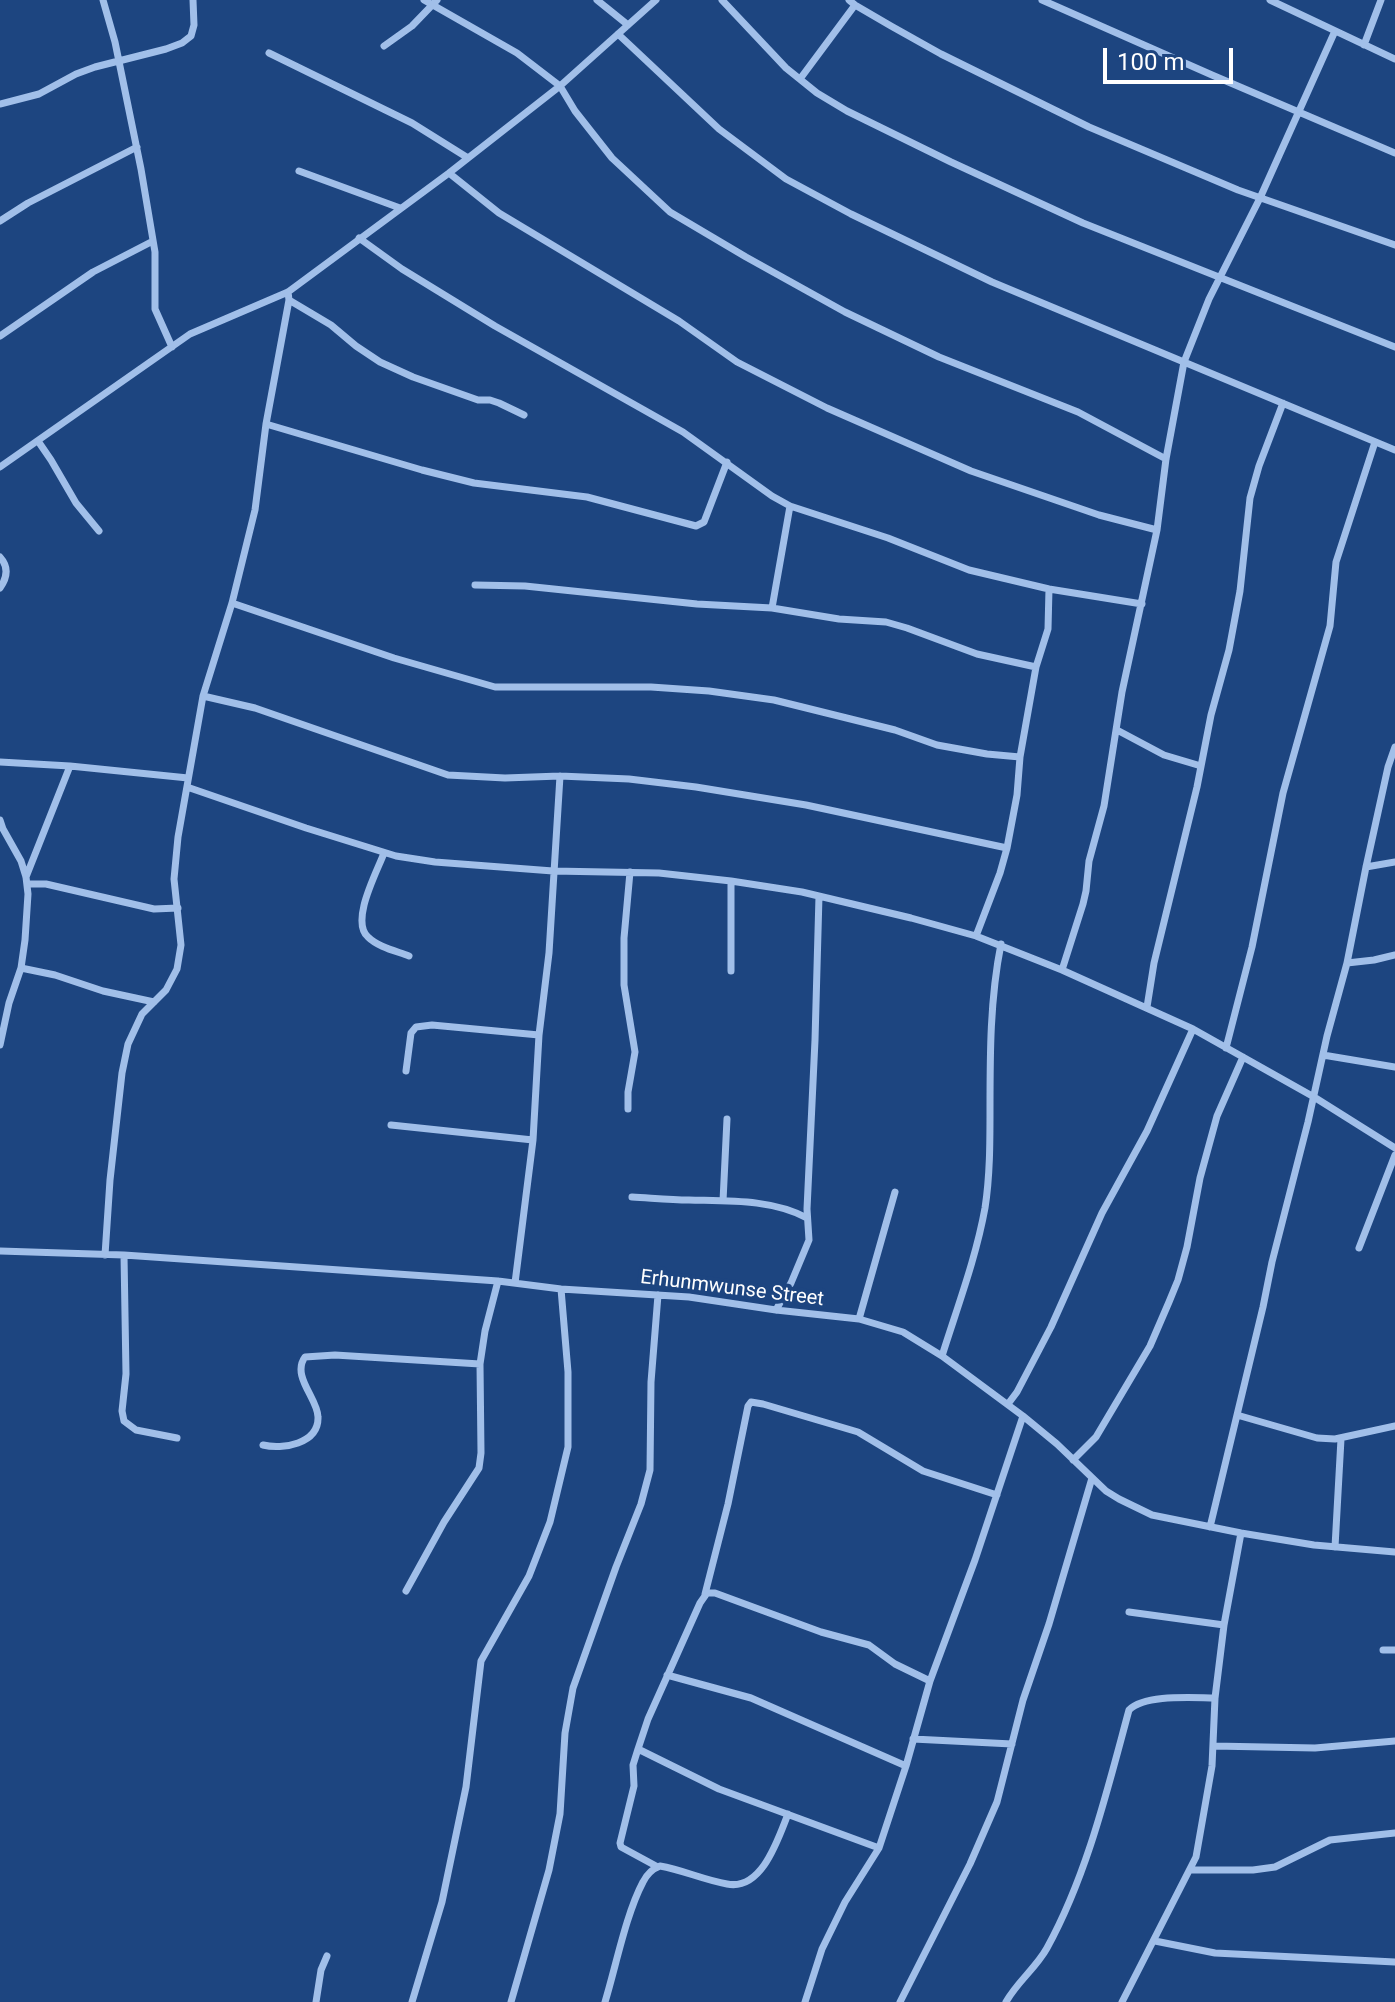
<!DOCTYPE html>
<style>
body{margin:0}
#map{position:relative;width:1395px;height:2002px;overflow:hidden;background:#1d4580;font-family:Roboto,sans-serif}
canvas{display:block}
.scale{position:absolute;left:1103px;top:48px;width:130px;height:36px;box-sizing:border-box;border:4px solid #fff;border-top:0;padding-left:10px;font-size:24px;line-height:28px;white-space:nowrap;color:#fff;-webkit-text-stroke:6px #1d4580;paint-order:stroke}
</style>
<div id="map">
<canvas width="1395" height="2002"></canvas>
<div class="scale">100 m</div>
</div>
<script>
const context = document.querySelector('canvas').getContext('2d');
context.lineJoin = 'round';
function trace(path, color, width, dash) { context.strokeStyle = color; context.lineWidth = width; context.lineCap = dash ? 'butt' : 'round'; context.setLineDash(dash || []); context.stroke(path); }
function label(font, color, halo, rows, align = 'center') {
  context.font = font + ' Roboto,sans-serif'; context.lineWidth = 8; context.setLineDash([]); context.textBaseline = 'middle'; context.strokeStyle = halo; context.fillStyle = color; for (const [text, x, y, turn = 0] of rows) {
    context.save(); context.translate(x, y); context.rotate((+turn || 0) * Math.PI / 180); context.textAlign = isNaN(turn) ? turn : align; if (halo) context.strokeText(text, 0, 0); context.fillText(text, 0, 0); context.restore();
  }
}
trace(new Path2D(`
 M103 0 115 42 141 169 155 252V309L172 347
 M424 0 517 53 560 86 575 111 612 158 670 212 746 257 845 312 939 357 1078 412 1166 459
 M597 0 628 25
 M722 0 786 68 817 93 847 111 951 162 1083 223 1395 347
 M849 0 855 5 891 26 941 54 1089 127 1238 190 1395 245
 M1042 0 1212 75 1395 153
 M1270 0 1395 59
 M618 34 719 129 786 179 851 214 992 282 1395 450
 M1364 45 1381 0
 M384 46 412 26 437 0
 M269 53 412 123 468 158
 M800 79 855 5
 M0 104 39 94 76 74 95 67 166 49 182 43 191 36 194 25 193 0
 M299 171 400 208
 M449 173 499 213 679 321 737 362 827 408 971 471 1099 515 1157 530
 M0 221 28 203 137 147
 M359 238 402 269 495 326 683 432 772 496 790 506 888 538 969 570 1049 589 1142 604
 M289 300 331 325 356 346 380 362 413 377 478 400H490L499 403 524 415
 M0 336 93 272 153 241
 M266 424 422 470 474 483 587 497 696 526 704 522 727 462
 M38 441 51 460 76 503 99 531
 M0 467 190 334 288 292 449 173 560 86 656 0
 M0 557C9 567 7 578 0 588
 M475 585 525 586 697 604 772 608 839 619 886 622 907 628 977 654 1036 667
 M232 603 394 658 495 687H651L709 691 774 700 895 730 937 745 987 754 1020 757
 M772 608 790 506
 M203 696 255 708 448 775 505 778 560 776 629 779 696 787 806 805 1007 848
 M1117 730 1164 755 1201 766
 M0 762 70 766 188 778
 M187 787 306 828 396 856 435 862 553 871 659 873 731 881 802 892 911 918 976 936 1062 970 1193 1029 1314 1097 1395 1148
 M0 820 3 829 21 861 26 877 28 894 25 940 21 968 9 1003 0 1045
 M384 853C377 872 350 921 368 937 378 947 396 951 409 956
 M1366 867 1395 862
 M26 877 70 766
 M731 881V971
 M27 884H46L154 909 178 908
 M976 936 1000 873 1007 848 1017 795 1020 757 1036 667 1048 629 1049 589
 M1347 963 1374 960 1395 955
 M21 968 55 975 103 991 154 1002
 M1062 970 1083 904 1086 891 1089 861 1104 806 1122 692 1157 530 1166 459 1184 362 1209 299 1260 198 1335 31
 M1147 1007 1154 963 1197 787 1211 715 1229 650 1240 591 1250 498 1259 466 1283 403
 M1226 1048 1252 947 1283 793 1330 626 1336 562 1375 442
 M1323 1055 1395 1067
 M406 1071 411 1033 416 1027 432 1025 539 1035
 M628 1109V1092L635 1052 624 985V938L630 872
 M391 1125 533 1140
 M632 1197C651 1198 670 1200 689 1200 727 1201 772 1199 807 1218
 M723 1201 727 1119
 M1359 1248 1395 1155
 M0 1251 124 1255 498 1281 561 1289 689 1297 776 1310 859 1319 903 1332 942 1356 1023 1416 1057 1444 1106 1491 1119 1499 1152 1515 1241 1533 1314 1545 1395 1552
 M105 1255 110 1180 122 1073 128 1044 142 1014 166 990 177 969 181 945 174 879 178 837 203 696 232 603 255 510 266 424 289 300 288 292
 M124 1255 126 1374 122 1411 124 1421 136 1430 177 1438
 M515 1283 533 1140 539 1035 549 953 560 776
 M776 1310 791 1283 809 1240 807 1209 815 1040 819 896
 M859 1319 895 1192
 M942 1356C957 1308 976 1258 985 1208 990 1176 990 1142 990 1110 990 1054 990 999 1001 944
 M1008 1404 1017 1392 1051 1327 1102 1213 1147 1131 1193 1029
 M1237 1415 1317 1438 1335 1439 1395 1426
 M263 1445C282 1450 319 1444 318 1417 318 1399 291 1376 305 1357L335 1355 480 1364
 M1073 1460 1096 1437 1150 1346 1169 1302 1178 1280 1187 1247 1200 1178 1217 1116 1243 1057
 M1210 1527 1263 1307 1272 1262 1308 1122 1327 1036 1347 963 1366 867 1388 767 1395 747
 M1335 1547 1341 1439
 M406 1591 444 1522 479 1468 481 1453 480 1364 485 1331 498 1281
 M705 1594 728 1504 748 1406 751 1402 763 1404 858 1432 923 1471 997 1495
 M1129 1612 1224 1625
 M1383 1650H1395
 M667 1675 751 1698 906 1766
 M913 1739 1012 1744
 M1214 1746 1315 1748 1395 1741
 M638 1749 648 1719 700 1603 707 1593H715L821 1632 869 1645 895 1664 930 1681
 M656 1866 621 1847 620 1843 634 1786 633 1765 638 1749 719 1789 879 1848
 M1190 1870H1253L1275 1867 1330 1840 1395 1833
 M1155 1941 1215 1953 1395 1962
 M316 2002 321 1970 327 1956
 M412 2002 442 1902 466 1787 481 1661 529 1576 550 1522 568 1447V1372L561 1289
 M511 2002 549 1870 560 1814 565 1733 573 1688 616 1567 641 1504 650 1470 651 1382 658 1295
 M605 2002C616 1966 626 1914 643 1882 647 1874 652 1869 660 1866 683 1870 704 1880 727 1884 762 1891 778 1839 788 1814
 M805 2002 822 1949 845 1902 879 1848 906 1766 930 1681 975 1560 1023 1416
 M900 2002 970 1864 997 1802 1023 1700 1049 1624 1092 1478
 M1006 2002C1017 1982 1036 1968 1047 1948 1087 1875 1107 1791 1129 1710 1145 1694 1193 1698 1215 1698
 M1122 2002 1196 1857 1212 1766 1215 1698 1224 1625 1241 1533`), '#a1bfe9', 7);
label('20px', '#fff', '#1d4580', [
 ["Erhunmwunse Street",732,1289,7]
]);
</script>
